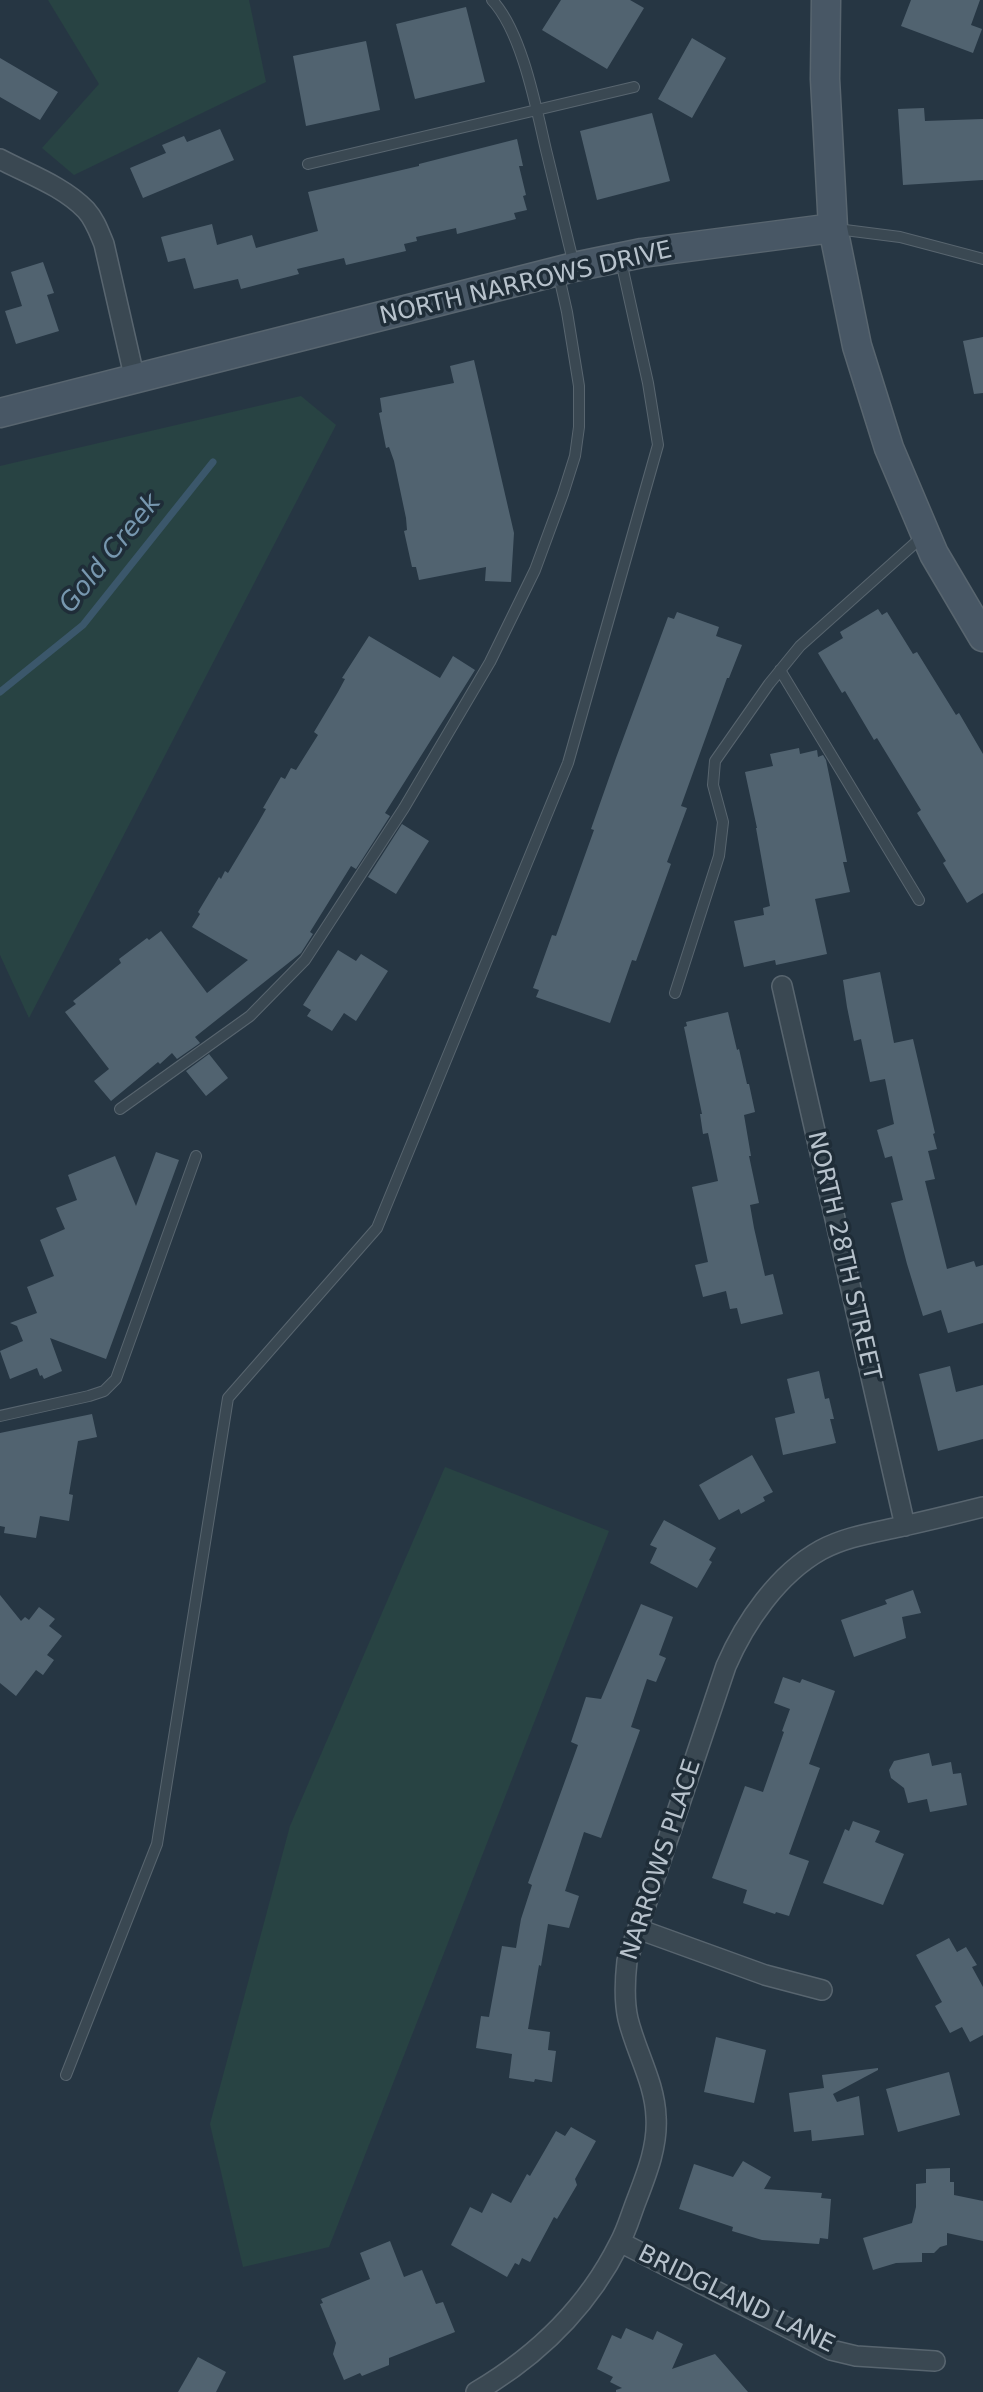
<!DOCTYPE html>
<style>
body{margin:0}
canvas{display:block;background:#263643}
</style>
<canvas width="983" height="2392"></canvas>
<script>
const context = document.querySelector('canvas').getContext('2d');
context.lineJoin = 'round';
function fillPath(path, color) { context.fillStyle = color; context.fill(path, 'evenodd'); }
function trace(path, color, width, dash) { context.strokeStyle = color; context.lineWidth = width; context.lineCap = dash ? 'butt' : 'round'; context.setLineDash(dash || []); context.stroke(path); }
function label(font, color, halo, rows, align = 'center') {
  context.font = font + ' "DejaVu Sans",sans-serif'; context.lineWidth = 7; context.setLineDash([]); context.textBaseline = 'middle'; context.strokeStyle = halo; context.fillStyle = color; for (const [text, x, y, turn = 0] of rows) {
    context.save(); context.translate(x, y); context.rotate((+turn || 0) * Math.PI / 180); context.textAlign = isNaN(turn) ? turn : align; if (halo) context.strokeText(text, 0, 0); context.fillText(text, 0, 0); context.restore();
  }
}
fillPath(new Path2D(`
 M48 0H249L266 82 74 175 42 148 99 84Z
 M301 396 336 425 29 1018 0 955V466Z
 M445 1467 609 1531 329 2247 243 2267 210 2124 290 1826Z`), '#284343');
trace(new Path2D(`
 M0 692 83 625 213 462`), '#3b576b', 7);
fillPath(new Path2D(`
 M561 0H630L644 8 607 69 542 30Z
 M911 0H980L971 25 982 29 973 53 901 26Z
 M466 7 485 82 415 99 396 24Z
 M692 38 726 58 692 118 658 99Z
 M366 41 380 110 306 126 293 56Z
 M0 58 58 92 40 120 0 97Z
 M924 108 925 121 983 119V180L903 185 898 109Z
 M652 113 670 181 597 200 580 131Z
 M220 129 234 160 143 198 130 168 166 153 162 145 184 136 187 142Z
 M517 139 523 166H519L526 195 523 196 527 210 514 213 516 219 457 234 456 228 416 237 417 241 404 244 406 251 346 265 344 258 297 269 299 274 241 289 238 279 194 289 185 258 168 262 161 237 212 224 217 245 252 235 256 248 318 231 308 192 419 166V164Z
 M43 262 54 293 47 295 59 331 16 344 5 311 22 306 11 272Z
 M983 337V393L974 394 963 341Z
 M474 360 514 533 511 582 485 581 486 567 419 580 416 567H412L404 531 407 530 406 518 394 461 389 447 386 448 379 413 382 412 380 398 454 383 450 366Z
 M878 609 882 615 887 612 913 654 917 652 956 715 959 713 983 754V893L967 903 943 863 946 861 917 813 921 810 877 738 874 740 845 691 842 693 818 653 843 638 840 632Z
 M677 612 719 627 716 636 742 645 729 678H727L681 806 687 808 667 862 671 864 636 961 632 960 610 1023 536 997 539 990 533 988 552 935 556 936 594 830 591 829 616 758 668 617 674 619Z
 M369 636 440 678 453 656 475 670 385 813 390 816 356 869 351 866 310 932 313 934 301 953 195 1037 200 1043 177 1059 172 1053 160 1064 158 1062 111 1101 94 1081 109 1069 65 1012 76 1004 73 1001 121 963 119 959 147 938 149 940 161 931 207 993 248 960 192 927 200 914 198 912 219 877 221 879 225 871 228 873 258 823 266 809 263 808 281 777 285 779 291 768 296 770 318 735 314 732 338 692 345 679 342 678Z
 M799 748 800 754 817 750 818 757 823 755 826 760 847 862H843L850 892 815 899 827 954 776 965 775 960 744 967 734 921 764 915 763 908 770 906 756 828H757L745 772 773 766 770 754Z
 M402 824 429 841 396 894 368 877Z
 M338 950 356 961 361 954 388 971 356 1021 344 1013 332 1031 307 1016 311 1010 303 1005Z
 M880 972 894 1043 913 1039 935 1133 933 1134 937 1149 928 1151 935 1179 925 1181 947 1269 974 1261 976 1267 983 1265V1323L948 1333 941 1310 923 1316 907 1264 891 1203 903 1200 892 1156 885 1158 877 1130 894 1124 885 1079 870 1082 861 1039 854 1041 847 1007 843 980Z
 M728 1012 737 1050 739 1049 747 1084H749L755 1112 744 1115 751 1156H749L759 1203 750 1205 754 1228 765 1276 773 1274 783 1314 741 1324 737 1308 730 1309 726 1291 703 1297 695 1265 708 1262 692 1187 718 1181 708 1133 703 1134 700 1114H702L684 1027 687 1026 686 1022Z
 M209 1054 228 1078 206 1096 186 1071Z
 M156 1152 179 1160 106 1359 50 1338 62 1371 44 1379 42 1375 40 1376 37 1368 10 1379 0 1351 23 1341 17 1326 10 1323 37 1313 27 1287 54 1276 40 1240 65 1229 56 1208 77 1200 68 1175 115 1156 136 1206Z
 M950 1366 956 1392 983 1385V1439L938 1451 919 1374Z
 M819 1371 825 1399 829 1398 834 1419H830L836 1443 783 1455 775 1418 795 1413 787 1379Z
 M92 1414 97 1437 78 1441 69 1494 73 1495 69 1521 40 1516 36 1538 4 1533 5 1527 0 1526V1433Z
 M752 1455 773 1492 763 1497 765 1501 741 1514 739 1509 719 1520 699 1485Z
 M664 1520 716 1548 709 1560 712 1562 697 1588 650 1563 657 1548 650 1545Z
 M913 1590 921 1613 902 1617 906 1638 854 1657 841 1620 887 1604 885 1600Z
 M0 1595 21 1621 25 1617 29 1620 39 1607 55 1619 49 1626 62 1636 47 1655 54 1660 43 1675 36 1670 16 1696 0 1683Z
 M641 1604 673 1617 659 1655 666 1658 656 1682 647 1679 631 1727 640 1730 601 1838 584 1832 565 1891 579 1896 569 1928 548 1924 541 1966 539 1965 528 2029 550 2032 548 2050 556 2051 552 2082 535 2079 534 2082 509 2078 512 2054 476 2048 481 2016 489 2017 502 1946 516 1948 521 1919 532 1885 528 1883 578 1745 571 1742 586 1697 601 1699Z
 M783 1677 800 1683 802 1679 835 1691 809 1764 820 1768 789 1854 809 1861 789 1916 776 1912 775 1914 743 1903 747 1890 712 1878 745 1786 763 1792 784 1732 782 1731 790 1709 774 1703Z
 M929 1753 932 1766 951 1762 953 1774 961 1773 967 1805 930 1812 927 1799 908 1803 904 1788 891 1778 889 1770 894 1761Z
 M853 1821 880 1831 875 1842 904 1854 883 1905 823 1883 845 1829 849 1831Z
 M949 1938 957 1952 966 1947 977 1965 972 1967 983 1987V2035L970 2042 962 2027 950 2033 935 2006 942 2002 916 1955Z
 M716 2037 766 2050 754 2103 704 2092Z
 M878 2068V2070L833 2094 837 2102 859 2096 864 2135 812 2141 811 2130 794 2132 789 2093 824 2088 822 2075Z
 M949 2072 960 2115 898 2132 886 2089Z
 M571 2127 596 2141 575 2179 577 2185 557 2219 554 2217 530 2262 522 2258 519 2265 515 2263 507 2277 451 2245 470 2207 482 2213 492 2193 511 2203 527 2174 530 2176 556 2131 565 2136Z
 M743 2161 771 2177 764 2189 822 2193 821 2198 831 2199 828 2239 820 2238 819 2244 762 2240 732 2231 733 2227 679 2209 694 2164 733 2177Z
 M950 2168V2182H954V2195L983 2201V2241L947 2233V2245L940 2247 934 2253H922V2262L896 2263 873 2270 863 2238 912 2223 916 2207V2184L926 2183V2169Z
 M390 2241 404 2277 422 2270 436 2304 443 2302 455 2332 389 2358V2365L362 2376 360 2373 344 2380 333 2354 336 2343 320 2304 323 2303 321 2299 370 2279 360 2253Z
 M626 2328 653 2340 657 2331 683 2344 672 2369 715 2354 748 2392H616V2390L622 2388 610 2382 613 2377 597 2369 612 2335 621 2339Z
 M198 2357 226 2372 216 2392H178Z`), '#516370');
const lane = new Path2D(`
 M492 0C522 32 536 107 546 150 555 188 565 227 574 265
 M308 164 634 87
 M837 229 900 237 983 259
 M780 670 919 900
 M675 993 719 856 723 822 713 785 715 761 769 684 800 646 923 536
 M120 1109 250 1016 305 960 404 808 490 662 535 570 563 494 575 456 579 427V386L567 312 558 272
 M0 1416 89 1396 104 1391 116 1379 196 1156
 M66 2075 157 1844 228 1398 377 1228 568 763 658 445 648 383 621 261`);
const street = new Path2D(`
 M0 159C28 174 63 186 86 210 95 220 99 232 104 244L135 380
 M782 986 905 1526
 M638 1929 765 1975 822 1990
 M620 2242 831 2350 856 2356 935 2361
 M476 2392C537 2356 587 2308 619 2244 627 2230 631 2214 637 2199 647 2173 658 2145 656 2117 655 2083 636 2052 628 2019 624 2001 625 1979 627 1961L726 1666C745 1622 778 1574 821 1550 845 1537 872 1533 899 1527 927 1521 955 1514 983 1507`);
const secondary = new Path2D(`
 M826 0 825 79 833 228 857 346 889 448 925 533 934 554 983 637
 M0 413 574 267 642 253 833 228`);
trace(lane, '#58656f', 12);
trace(street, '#58656f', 22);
trace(secondary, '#58656f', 31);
trace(lane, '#3a4852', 10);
trace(street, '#3a4852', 19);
trace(secondary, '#485765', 28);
label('24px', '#b7c2cc', '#1f2d38', [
 ["NORTH NARROWS DRIVE",526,284,-13],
 ["NORTH 28TH STREET",843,1256,77],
 ["NARROWS PLACE",662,1860,-72],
 ["BRIDGLAND LANE",736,2300,26]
]);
label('italic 26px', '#7797af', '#1f2d38', [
 ["Gold Creek",111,554,-51]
]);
</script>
